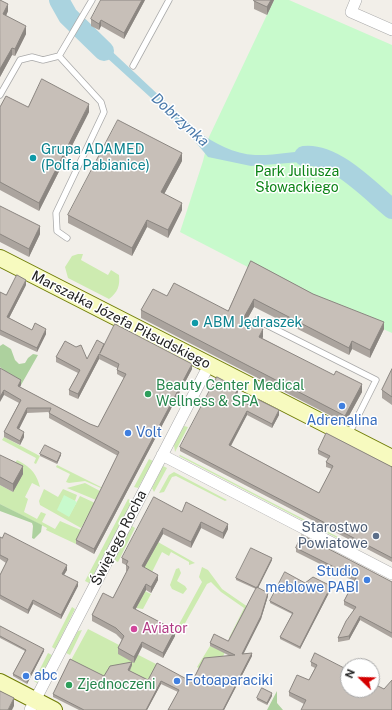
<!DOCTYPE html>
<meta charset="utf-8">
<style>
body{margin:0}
#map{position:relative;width:392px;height:710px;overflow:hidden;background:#f2efe9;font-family:"Public Sans",sans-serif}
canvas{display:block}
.north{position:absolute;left:340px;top:658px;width:40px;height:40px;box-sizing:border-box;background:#fff;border:1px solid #a7a7a7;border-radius:50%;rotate:293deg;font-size:11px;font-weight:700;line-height:16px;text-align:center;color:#222}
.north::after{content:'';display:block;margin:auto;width:14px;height:18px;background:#d40000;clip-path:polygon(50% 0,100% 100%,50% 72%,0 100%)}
</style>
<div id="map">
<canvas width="392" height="710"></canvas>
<div class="north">N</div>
</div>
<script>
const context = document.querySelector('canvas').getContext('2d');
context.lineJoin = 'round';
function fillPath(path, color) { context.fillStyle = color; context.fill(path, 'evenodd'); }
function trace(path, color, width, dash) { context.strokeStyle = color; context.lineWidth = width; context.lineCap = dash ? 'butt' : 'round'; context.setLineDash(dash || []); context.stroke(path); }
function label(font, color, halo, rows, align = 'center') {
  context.font = font + ' "Public Sans",sans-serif'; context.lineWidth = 3; context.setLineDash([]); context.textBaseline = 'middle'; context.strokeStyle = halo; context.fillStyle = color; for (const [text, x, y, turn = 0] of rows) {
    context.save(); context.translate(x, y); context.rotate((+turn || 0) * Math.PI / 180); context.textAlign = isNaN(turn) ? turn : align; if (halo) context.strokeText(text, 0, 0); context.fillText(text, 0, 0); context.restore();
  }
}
fillPath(new Path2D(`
 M78 254H83L81 260 108 275 111 270 119 275C120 286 118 292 109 299L68 278 65 267 72 256Z
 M184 426 188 427 175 452 174 445Z
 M4 437 38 455 40 456 36 464 34 463 36 458 2 440Z
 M180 455 338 537 337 538 179 456Z
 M149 459 153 461 138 488 134 487Z
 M17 460C30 467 36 472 40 487L32 483 25 497 28 499 24 512 37 519 41 512 46 514 42 522 55 529 60 521 83 531 76 544 46 530 47 528 0 504V485L13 492 11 469Z
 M57 465 103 488V489L85 481 69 483 66 482 70 474 56 467Z
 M163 466 167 468 154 492 152 488Z
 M174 472 227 500 225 501 176 476 172 477 164 492 159 493 169 475Z
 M85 483 100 491 96 500 67 488Z
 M44 489 58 497 63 489 77 495 75 501 64 496 69 516 80 496 95 503 81 528 40 505 39 501Z
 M128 499 132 501 89 583 85 581Z
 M132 526 135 528 118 562 114 560Z
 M158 542 195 563 189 565V562L171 552 169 556 162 552 152 572 144 568Z
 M202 567 208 570 222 589 248 607 231 638H229L244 608 221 592 211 582 207 584 179 634 177 633 174 636 169 628 174 624 178 626 202 582 199 577Z
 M179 568 181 573 177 581 185 586 187 589 183 594 172 589 170 585 176 569Z
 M145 591 151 594 143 609 136 608Z
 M72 607 75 609 55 649 52 647Z
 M88 629 156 664 157 666 147 686 104 679 70 662Z
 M82 630 70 655 66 653 78 631Z
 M210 646 225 652 222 659 200 669 197 667Z
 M48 653 52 655 37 683 34 681Z`), '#cdebb0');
fillPath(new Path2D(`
 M3 344 11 349 15 360 19 364 25 363 28 358 33 354 38 355 21 385 0 367V346Z
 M0 504 42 525 41 532 34 539 32 538 33 526 32 523 0 511Z
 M277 691V703L283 710H267Z`), '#add19e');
fillPath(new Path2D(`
 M274 0H289L392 45V333L271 279 180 232 203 161 209 137Z
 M64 495 77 502 69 517 57 510Z`), '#c8facc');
fillPath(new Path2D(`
 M87 28 198 132C214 143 234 154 255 155 281 156 306 147 333 153L327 166 301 162 251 166 208 157 183 127 83 36Z
 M338 156 392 198V215L334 168Z`), '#aad3df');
trace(new Path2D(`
 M59 0 68 16 104 51
 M304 156C334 152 370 191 392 209`), '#aad3df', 20);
const lane = new Path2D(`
 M59 56 92 0
 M133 66 169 0
 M0 95 20 60 32 57 43 60 59 56 101 102 104 112 56 213 57 231 67 238
 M257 320 376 380 349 434`);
const street = new Path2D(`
 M356 0 351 12 392 30
 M162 455 392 574
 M30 710 209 365`);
const secondary = new Path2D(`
 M0 258 392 458
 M0 682 54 710`);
trace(lane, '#a9a9a9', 7);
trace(street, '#a9a9a9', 12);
trace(secondary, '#707d05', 18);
trace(lane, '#fff', 5.5);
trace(street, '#fff', 11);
trace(secondary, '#f7fabf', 16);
fillPath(new Path2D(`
 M0 0 8 11 6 16 26 34 15 56 12 55 0 77Z
 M145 0 124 39 101 26 99 30 91 26V19Z
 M274 0 267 15 254 9V1Z
 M0 107H28L89 112 39 211 0 190Z
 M182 161 164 194 182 210 168 238 147 227 132 256 68 223V215Z
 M0 206 40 234 29 257 0 242Z
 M251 261 313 294 384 329 370 358 352 349 349 355 254 307 246 321 263 337 262 338 362 392 345 423 141 318V310L167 296 228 311Z
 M26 285 9 318 32 330 46 334 37 352 0 335V292L6 295Z
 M104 344 192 369 94 554 76 544V540L118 456 49 418V412L27 413 19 429 24 437 20 445 4 437V432L19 403 4 395 0 368 21 385 20 387 90 424 98 427 124 378 117 374V368L99 359 78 399 69 395V390L78 373 56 362V357L87 359Z
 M392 369V405L382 398V390Z
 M238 392 235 398 249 405 279 415 272 428 247 415 231 446 319 493 332 469 326 467V462L328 459 318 454V450L392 467V562L180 451V447Z
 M40 454 61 455 57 464 40 456Z
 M0 455 23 474 13 492 0 485Z
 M182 512 228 529 223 539 201 528 191 548 163 534 144 568 158 580 151 593 146 590 135 610 175 636 163 658 142 647 134 663 118 654V648L122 640 116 634 92 621V615L113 598 127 571H126V565L122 563V558Z
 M0 537 67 570 64 575 78 586 61 619 33 604 28 614 0 599V575L6 563 0 559Z
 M296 548 392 582V638L360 620 349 640 338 642V638L354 610 344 605V601L354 581 296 552Z
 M272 560 258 588 268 596 261 619 243 654 252 656 224 710H168L178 692 161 684 147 710H79L53 697V694L104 676 132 665 130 671 148 680 192 682 230 656 210 646V643L228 641 256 589 236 580V578Z
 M305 583 331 589 300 649 280 639V637L292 614 270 603V601Z
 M0 626 44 651 27 684 13 676V674L25 651 0 638Z
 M315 653 392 710 304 704 289 696V692L309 680 315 668 311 666V662Z
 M272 696 267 705 257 700V698Z`), '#aba49e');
fillPath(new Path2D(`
 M142 0H145L124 39V33Z
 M271 0H274L267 15V7Z
 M8 4V11L3 22V14Z
 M101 20V26L99 30V24Z
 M26 26V34L15 56V49Z
 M12 48V55L0 77V69Z
 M89 104V112L39 211V203Z
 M182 153V161L161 200V192Z
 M182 203V210L168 238V230Z
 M147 220V227L132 256V248Z
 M40 226V234L29 257V249Z
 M26 280V285L7 322V317Z
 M254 299V307L243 327V319Z
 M384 322V329L370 358V350Z
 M46 329V334L37 352V348Z
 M263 329V337L259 344V337Z
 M352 341V349L349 355V348Z
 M99 354V359L78 399V394Z
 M192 364V369L94 554V549Z
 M21 380V385L18 390V386Z
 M362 384V392L345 423V416Z
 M238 388V392L234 401V397Z
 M4 390V395L0 402V397Z
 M27 408V413L17 433V428Z
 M279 410V415L272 428V424Z
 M247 411V415L229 449V445Z
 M24 432V437L20 445V441Z
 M61 453V455L57 464V462Z
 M23 466V474L13 492V484Z
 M201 522V528L191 548V542Z
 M228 524V529L223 539V533Z
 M163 528V534L142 572V566Z
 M272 558V560L257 590V588Z
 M67 565V570L62 578V574Z
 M158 575V580L151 593V587Z
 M78 582V586L61 619V615Z
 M146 584V590L133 614V608Z
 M331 586V589L300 649V647Z
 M268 593V596L261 619 242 657V654Z
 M33 600V604L28 614V610Z
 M360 616V620L349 640V636Z
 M175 630V636L163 658V653Z
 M142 642V647L134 663V657Z
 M44 649V651L27 684V681Z
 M252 653V656L224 710H223Z
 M132 662V665L128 673V670Z
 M161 681V684L147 710H146Z
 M272 693V696L267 705V703Z
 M14 698V706L12 710H8Z`), '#8b8681');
const building = new Path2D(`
 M0 0 8 4 3 14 26 26 15 49 12 48 0 69Z
 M101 0H142L124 33 101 20 99 24 91 19Z
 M254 0H271L267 7 254 1Z
 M42 79 89 104 39 203 0 182V107L6 96 28 107Z
 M118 120 182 153 161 192 182 203 168 230 147 220 132 248 68 215Z
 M0 206 40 226 29 249 0 234Z
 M251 261 313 294 384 322 370 350 352 341 349 348 254 299 243 319 263 329 259 337 334 375 336 371 362 384 345 416 141 310 153 289 167 296 174 283 228 311Z
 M17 275 26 280 7 317 32 330 35 323 46 329 37 348 0 330V292L6 295Z
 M115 324 192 364 94 549 76 540 119 452 49 413 51 408H27L17 428 24 432 20 441 4 432 21 400 4 390 0 397V368L21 380 18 386 90 424 98 427 126 374 117 370 119 364 99 354 78 394 69 390 80 370 56 357 65 341 76 347 81 345 87 359 97 340 104 344 100 353Z
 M392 369V397L382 390Z
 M217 377 238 388 234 397 249 405 253 397 279 410 272 424 247 411 229 445 319 493 333 466 326 462 330 456 318 450 326 433 392 467V558L180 447Z
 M45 445 61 453 57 462 40 454Z
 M0 455 23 466 13 484 0 477Z
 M154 497 182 512 186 502 228 524 223 533 201 522 191 542 163 528 142 566 158 575 151 587 146 584 133 608 175 630 163 653 142 642 134 657 118 648 124 636 116 628 92 615 103 593 113 598 129 567 126 565 128 561 122 558Z
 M5 533 67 565 62 574 78 582 61 615 33 600 28 610 0 595V575L8 559 0 555V537L2 538Z
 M302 535 392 582V633L360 616 349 636 338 638 346 621 356 607 344 601 356 578 296 548Z
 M251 548 272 558 257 588 236 578Z
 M285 572 305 583 313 577 331 586 300 647 280 637 293 613 270 601Z
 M257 587 268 593 261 616 242 654 252 653 223 710H168L179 690 161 681 146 710H84L53 694 70 659 104 676 110 666 132 662 128 670 148 680 157 663 192 682 204 658 235 655 210 643 214 634 228 641Z
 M0 626 44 649 27 681 13 674 26 650 0 636Z
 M315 653 348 670V690H372V683L384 689 392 680V710H301L306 700 289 692 297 675 309 680 317 665 311 662Z
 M262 688 272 693 267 703 257 698Z
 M0 691 14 698 8 710H0Z`);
fillPath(building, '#c7bfb8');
trace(building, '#8b8681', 1);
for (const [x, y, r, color] of [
 [33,158,4,"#0f9aa8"],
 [195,323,4,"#0f9aa8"],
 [148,394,4,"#2e9e5b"],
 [342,406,4,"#3f7fe0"],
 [128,433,4,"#3f7fe0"],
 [376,536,4,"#5c6f8a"],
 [367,580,4,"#3f7fe0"],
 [134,629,4,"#d1479c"],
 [26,676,4,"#3f7fe0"],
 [177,681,4,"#3f7fe0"],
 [69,685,4,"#2e9e5b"]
]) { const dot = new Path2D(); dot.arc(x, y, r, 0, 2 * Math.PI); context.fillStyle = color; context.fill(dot); trace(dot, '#fff', 1.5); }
label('14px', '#0d838f', '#fff', [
 ["Grupa ADAMED",41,150],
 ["(Polfa Pabianice)",41,166],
 ["ABM Jędraszek",203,323]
], 'left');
label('14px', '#0c8416', '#fff', [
 ["Park Juliusza",297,172],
 ["Słowackiego",297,188]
]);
label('14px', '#222', '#fff', [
 ["Marszałka Józefa Piłsudskiego",121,320,27],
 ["Świętego Rocha",119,538,-63]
]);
label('14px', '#27864d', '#fff', [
 ["Beauty Center Medical",156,386],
 ["Wellness & SPA",156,402],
 ["Zjednoczeni",77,685]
], 'left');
label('14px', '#366cbe', '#fff', [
 ["Adrenalina",342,421,"center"],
 ["Volt",136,433],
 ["Studio",359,572,"right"],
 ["meblowe PABI",359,588,"right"],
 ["abc",34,676],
 ["Fotoaparaciki",185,681]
], 'left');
label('14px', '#4e5e75', '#fff', [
 ["Starostwo",368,528],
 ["Powiatowe",368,544]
], 'right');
label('14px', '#b23c85', '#fff', [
 ["Aviator",142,629]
], 'left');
label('italic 15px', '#4a7aab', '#fff', [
 ["Dobrzynka",180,120,42]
]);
</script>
